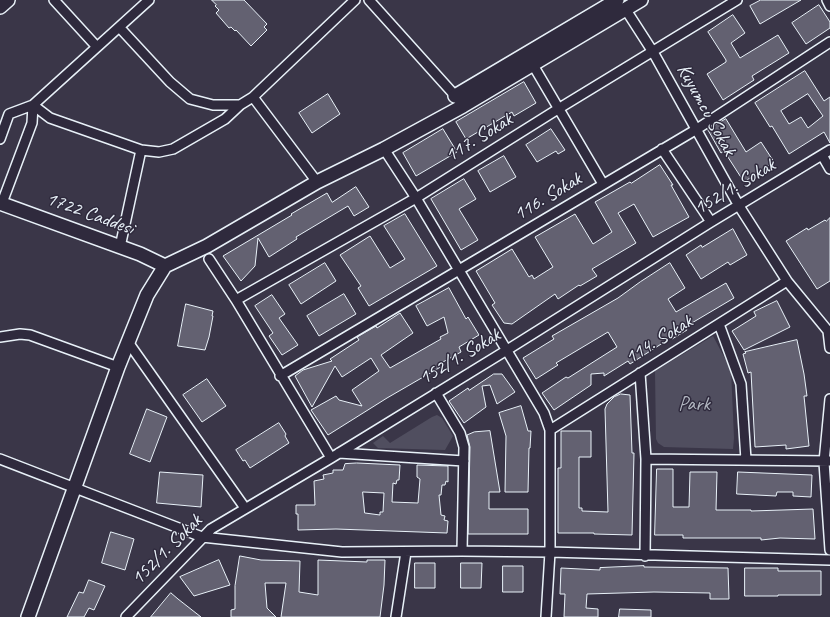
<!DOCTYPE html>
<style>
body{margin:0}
canvas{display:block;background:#3a3648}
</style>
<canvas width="830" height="617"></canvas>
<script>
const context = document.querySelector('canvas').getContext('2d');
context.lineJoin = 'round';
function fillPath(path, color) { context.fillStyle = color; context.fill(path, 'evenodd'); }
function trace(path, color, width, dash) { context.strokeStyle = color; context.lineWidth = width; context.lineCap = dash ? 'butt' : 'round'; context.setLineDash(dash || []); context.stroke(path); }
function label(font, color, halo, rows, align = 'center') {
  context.font = font + ' Caveat,sans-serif'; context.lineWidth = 3; context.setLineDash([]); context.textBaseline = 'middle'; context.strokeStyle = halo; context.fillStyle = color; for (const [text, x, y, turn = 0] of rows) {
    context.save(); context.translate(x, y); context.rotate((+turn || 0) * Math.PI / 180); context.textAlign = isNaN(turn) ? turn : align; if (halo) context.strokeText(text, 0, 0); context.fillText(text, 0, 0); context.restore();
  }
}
fillPath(new Path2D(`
 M713 336 731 370 734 438 733 449 664 447 658 443 656 439 655 371Z
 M437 415 442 418 453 436 445 450 378 448 373 443 383 436 390 443 432 417Z`), '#504e5f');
const building = new Path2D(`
 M212 0H244L267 24 264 27 267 30 251 46 236 30 235 31 231 27 229 28 216 13 219 10 215 6 216 5Z
 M761 0H801L760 24 750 6Z
 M819 5 830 22V28L806 44 792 23Z
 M733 15 745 33 731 43 740 58 778 35 789 53 752 76 754 80 723 100 707 74 726 62V60L708 32Z
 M805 71 824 101 830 97V143L824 132 789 154 772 126 770 127 755 103ZM808 94 823 116 808 128 801 117 789 124 781 111Z
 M524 82 536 103 514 116 512 112 466 139 456 122Z
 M328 94 340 114 312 133 299 113Z
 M726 119 746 152 761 142 774 162 744 182 724 151 721 153 708 130Z
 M443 129 457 152 416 176 403 153Z
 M551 129 565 150 558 154 556 151 537 162 526 145Z
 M504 156 516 177 490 192 478 171Z
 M660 165 673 185H671L689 217 653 237 634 204 618 213 636 243 592 269 597 276 580 286 579 285 558 299 555 294 512 324 504 323 492 305 495 303 476 271 512 249 529 277 532 275 534 279 553 267 535 237 575 214 593 244 612 232 595 202 630 182 631 183Z
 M464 179 476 199 459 209 478 240 461 250 431 199Z
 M356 187 369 207 354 216 348 206 296 237 297 239 269 257 258 238 255 266 241 281 223 256 292 215 291 214 327 193 332 202Z
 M405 214 437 266 369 306 358 288 361 286 340 255 370 236 390 268 405 259 384 226Z
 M830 218V281L817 289 786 241 807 228 808 230 825 220 826 221Z
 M733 229 747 255 730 265 728 262 701 279 686 255 701 245 702 247Z
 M325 263 336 281 301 304 289 285Z
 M670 263 685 288 668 299 676 312 726 283 734 298 685 327 687 330 672 339V337L630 364 628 361 604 376V373L591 374V385L554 410 542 393 566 377 568 378 617 347 608 332 556 363 558 365 536 379 523 358 554 339 552 336 618 298 640 282Z
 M449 288 466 319 468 317 479 335 459 347 461 352 443 362 444 365 387 398 328 435 311 410 336 396 339 400 362 406 352 390 379 371 371 358 342 377 335 366 312 407 295 376 303 370 332 361 330 359 359 340 357 337 376 326 377 328 400 313 413 333 381 355 390 368 441 339 440 337 448 333 444 317 427 326 416 306Z
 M344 294 356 314 319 336 307 316Z
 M272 295 285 314 279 318 298 345 282 355 269 336 273 333 255 306Z
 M777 301 790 327 744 350 732 331 756 316 754 312Z
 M186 304 213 311 212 316H213L209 337 205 350 178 346Z
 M797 340 804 374 807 396H804L809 446 786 449V445L755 447 751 372 748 373 743 354 746 353 745 352Z
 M494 374H502L515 392 497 404 490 385 482 386 486 407 464 423 449 401 468 388 469 390Z
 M207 379 226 406 202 422 183 395Z
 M621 394 630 395 632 453H634L632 535 594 534V533H558V468H561V431H591V457H579V508H582V511L608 512 605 409 607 404 614 397Z
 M521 406 528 431H531L530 448H529L528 492H505L506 436 499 413Z
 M147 409 167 417 150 462 130 454Z
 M279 423 286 434 285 436 289 443 250 468 245 460 243 461 236 450Z
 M490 431 500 492H489V509H528V534H468L470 447 467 435 474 432Z
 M357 463 400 465 399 480H397L396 484 393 483 392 502 418 503 420 479 417 477V465L448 466V482L446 481 445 485H442L441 495H439L441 515 445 516 444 520 448 521 447 533 336 529 298 530V514H296V505H315L314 481 324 479 323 475 333 473V470H343L345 464ZM363 492 384 493 383 512H380V515L365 513Z
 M657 469H673V507H689L690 472H717L716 510H751V511L813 509 815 539 780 538 761 540V538H683V535H655Z
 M160 472 203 475 201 507 157 503Z
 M738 472 812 475 811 497 793 496V492H777L776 496 737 494Z
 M111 532 134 539 125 570 102 563Z
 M240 556 261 560 300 561 299 592 318 595V560L367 562V560H385L384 585 380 617H281L286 583H265L267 608 276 617H231V610L235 609V586Z
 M219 560 230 585 194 596 180 577Z
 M415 563H435V588H415Z
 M461 563H482L481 588H461Z
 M503 566H523V592H503Z
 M644 566V567L728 568 729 599H710V593L654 592 587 594 586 608 598 609V617H564L565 594H560L561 568 600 570V568Z
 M745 568H778V571H821V595H778V596H745Z
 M89 580 105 586 94 610 89 608 84 617H67L79 592 83 593Z
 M171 593 178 599 201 617H151Z
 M620 609 651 610V617H619Z`);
fillPath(building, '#636171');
trace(building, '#e8f1f8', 1);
const street = new Path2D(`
 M54 0 97 47
 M369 0 459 100
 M827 0 830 6
 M626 10 653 52 739 206 787 281 828 331 830 348
 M120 28 170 82 190 99 213 105H240L253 97 355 0
 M533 65 603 184
 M253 97 317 182
 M33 105 50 118 141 150 159 152 173 149 225 119 240 105
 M0 139 9 114 33 105 149 0
 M384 149 416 198 544 413 550 430V552L546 617
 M662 149 711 222
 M822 155 830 169
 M2 203 32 123 33 105
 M120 247 141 150
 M209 259 236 300 331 458
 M236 300 416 198 558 109 737 0
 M719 324 741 384 746 460
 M0 337 20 334 30 335 118 367
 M128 342 245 508
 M640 373 646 459 645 556
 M280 376 697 129 830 42
 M436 393 460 433 464 447 462 551
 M830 399 824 462 830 550
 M550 430 787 281
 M339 453 464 461
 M0 459 202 537 342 552 462 551 550 552 830 560
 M646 459 830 461
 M126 617 211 529 331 458 507 350 711 222 830 150
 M396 617 406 552`);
const secondary = new Path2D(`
 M0 7 8 0
 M455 96 617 0
 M0 203 140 254 165 266
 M28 617 118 367 147 295 165 266 207 246 317 182 384 149 463 106 641 0`);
trace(street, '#e8f1f8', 12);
trace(secondary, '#e8f1f8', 16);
trace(street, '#2f2a3d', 9);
trace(secondary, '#2f2a3d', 13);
label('20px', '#e8f1f8', '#2f2a3d', [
 ["Kuyumcu Sokak",706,110,61],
 ["117. Sokak",479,138,-32],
 ["152/1. Sokak",735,187,-31],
 ["116. Sokak",548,197,-31],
 ["1722 Caddesi",90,214,20],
 ["114. Sokak",659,340,-32],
 ["152/1. Sokak",460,357,-31],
 ["152/1. Sokak",167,550,-45]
]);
label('20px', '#b3b8c2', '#2f2a3d', [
 ["Park",694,405]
]);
</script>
